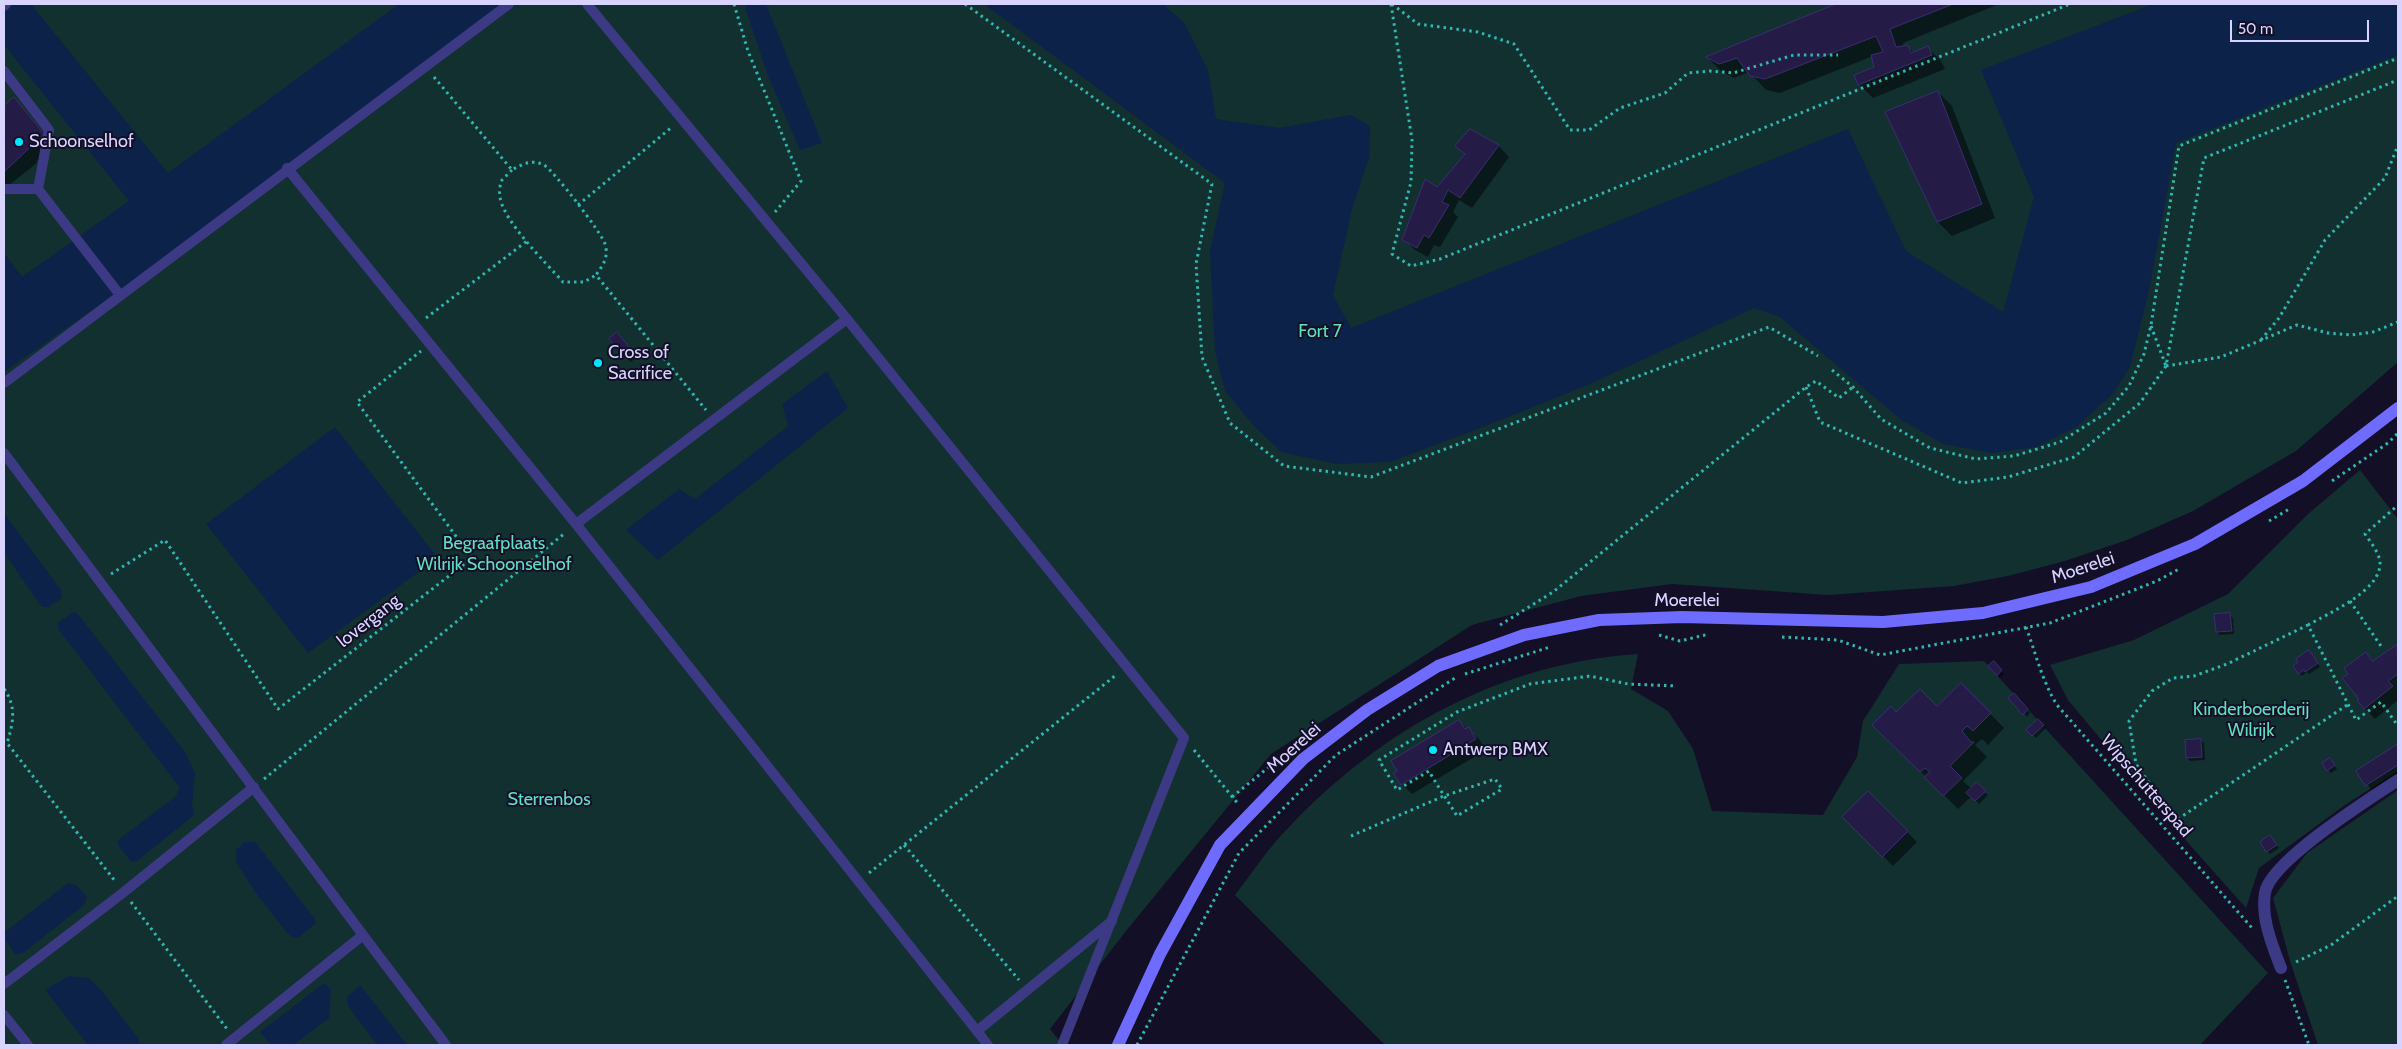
<!DOCTYPE html>
<style>
body{margin:0}
#map{position:relative;width:2402px;height:1049px;overflow:hidden;background:#130f26;font-family:Cabin,sans-serif}
canvas{display:block}
.frame{position:absolute;inset:0;border:5px solid #d9d4ff;pointer-events:none}
.scale{position:absolute;left:2230px;top:20px;width:139px;height:22px;box-sizing:border-box;border:2px solid #d9d4ff;border-top:0;padding-left:6px;font-size:15px;line-height:18px;white-space:nowrap;color:#d9d4ff;-webkit-text-stroke:4px #130f26;paint-order:stroke}
</style>
<div id="map">
<canvas width="2402" height="1049"></canvas>
<div class="frame"></div>
<div class="scale">50 m</div>
</div>
<script>
const context = document.querySelector('canvas').getContext('2d');
context.lineJoin = 'round';
function fillPath(path, color) { context.fillStyle = color; context.fill(path, 'evenodd'); }
function trace(path, color, width, dash) { context.strokeStyle = color; context.lineWidth = width; context.lineCap = dash ? 'butt' : 'round'; context.setLineDash(dash || []); context.stroke(path); }
function label(font, color, halo, rows, align = 'center') {
  context.font = font + ' Cabin,sans-serif'; context.lineWidth = 4; context.setLineDash([]); context.textBaseline = 'middle'; context.strokeStyle = halo; context.fillStyle = color; for (const [text, x, y, turn = 0] of rows) {
    context.save(); context.translate(x, y); context.rotate((+turn || 0) * Math.PI / 180); context.textAlign = isNaN(turn) ? turn : align; if (halo) context.strokeText(text, 0, 0); context.fillText(text, 0, 0); context.restore();
  }
}
fillPath(new Path2D(`
 M4 4H2398V362L2296 451 2193 511 2127 540 2065 561 2008 576 1954 586 1828 595 1672 584 1581 596 1472 625 1271 754 1126 931 1050 1029 1063 1045H4Z
 M2360 470 2398 519V771L2345 805 2259 868 2246 908 2181 835 2068 700 2050 665 2134 640 2228 594 2308 514Z
 M1638 654 1631 689 1668 711 1693 749 1712 811 1823 815 1857 757 1863 721 1899 664 1984 661 2268 973 2200 1045H1385L1235 895C1252 873 1269 847 1289 827 1382 729 1501 663 1638 654Z
 M2398 790V1045H2318L2290 961 2273 898 2307 853Z`), '#12302f');
fillPath(new Path2D(`
 M4 4H31L168 173 399 4H512L133 281 4 372V253L22 277 129 201 4 45Z
 M750 4H766L822 143 800 150 768 76 745 7Z
 M984 4H1162L1184 22 1208 70 1216 119 1279 128 1351 115 1370 126 1369 158 1352 209 1333 295 1351 328 1848 129 1906 251 2003 312 2034 197 1981 70 2153 4H2398V55L2176 143 2149 291 2130 367 2112 395 2076 427 2036 447 1992 453 1943 444 1900 419 1780 317 1754 308 1590 384 1496 422 1390 462 1337 464 1281 452 1254 426 1225 391 1215 351 1210 251 1225 183Z
 M827 371 848 408 658 560 626 530 679 489 695 499 788 426 782 404Z
 M335 427 438 558 308 653 206 524Z
 M4 513 61 590 62 598 48 607H42L4 553Z
 M73 612 78 614 185 752 195 773 192 805 194 815 137 861 131 862 118 845V840L175 797 180 788 58 629V623Z
 M245 842H255L315 919 316 923 298 938 292 937 287 933 255 892 236 862V850Z
 M68 883 76 885 87 897 84 905 23 953 15 954 4 938V933Z
 M69 976 88 978 101 990 139 1039V1045H88L45 990Z
 M324 983 331 990 329 1018 293 1045H271L260 1032Z
 M360 985 407 1045H377L348 1006 347 997Z`), '#0c2248');
fillPath(new Path2D(`
 M1840 4H1999L1903 43 1904 47 1907 46 1914 53 1927 47 1941 61 1945 69 1873 98 1859 84 1876 68 1873 56 1780 93 1766 90 1749 72 1734 78 1721 71 1708 58Z
 M1938 92 1952 106 1995 218 1952 236 1938 222Z
 M14 99 54 145 36 162 37 163 4 189V108Z
 M1471 130 1499 146 1509 157 1472 208 1459 200 1453 212 1458 217 1440 247 1434 245 1428 257 1415 250 1404 239 1437 189 1465 155 1456 146Z
 M620 337 637 357 631 362 628 359Z
 M2230 615 2233 618 2234 634 2220 635 2217 632Z
 M2397 646 2398 700 2375 719 2362 706 2361 699 2350 674 2366 653 2374 662Z
 M2312 655 2320 667 2309 674 2307 672 2302 676 2299 673Z
 M1994 663 2004 674 2000 678 1990 666Z
 M1961 684 2004 728 1988 745 1982 739 1975 745 1987 757 1963 781 1972 789 1977 784 1988 795 1979 804 1972 796 1958 809 1874 725 1896 713 1937 708Z
 M2014 695 2030 713 2027 717 2010 698Z
 M2038 720 2046 728 2036 738 2028 730Z
 M1459 722 1479 739 1486 750 1412 794 1402 784Z
 M2201 740 2204 743 2205 760 2190 761 2187 758Z
 M2398 745V776L2373 792 2358 772Z
 M2333 763 2337 769 2331 773 2328 770Z
 M1868 793 1917 842 1893 866 1844 817Z
 M2273 840 2279 848 2270 854 2267 851Z`), '#0007');
const building = new Path2D(`
 M1836 4H1953L1890 29 1896 47 1908 45 1911 53 1928 46 1932 55 1858 85 1854 75 1874 67 1871 55 1883 52 1876 36 1765 79 1750 76 1737 58 1719 64 1706 57Z
 M1938 91 1982 204 1937 222 1885 112Z
 M14 97 44 134 4 172V106Z
 M1470 129 1499 145 1460 198 1448 190 1442 202 1449 205 1429 238 1424 235 1417 248 1402 240 1425 179 1437 187 1465 154 1455 146Z
 M617 332 635 354 627 360 609 339Z
 M2230 613 2232 631 2216 632 2214 614Z
 M2397 645 2398 674 2388 681 2393 686 2364 709 2357 700 2359 699 2342 678 2348 674 2344 668 2366 652 2372 661Z
 M2309 650 2318 663 2305 672 2304 670 2298 674 2293 666 2298 662 2296 659Z
 M1994 661 2002 670 1997 676 1988 666Z
 M1961 683 1991 713 1973 731 1967 726 1962 731 1971 742H1974L1950 766 1962 778 1943 796 1924 777 1930 772 1925 768 1920 772 1872 725 1891 706 1896 712 1920 689 1937 706Z
 M2014 693 2028 709 2023 715 2008 698Z
 M2038 719 2044 725 2032 736 2026 730Z
 M1459 720 1465 729 1469 727 1476 739 1401 785 1393 773 1397 771 1391 761Z
 M2201 739 2202 757 2186 758 2185 740Z
 M2398 744V765L2365 786 2356 771Z
 M2330 758 2335 765 2327 771 2322 763Z
 M1977 782 1986 791 1975 801 1966 793Z
 M1868 791 1908 831 1882 857 1842 817Z
 M2270 835 2277 845 2266 852 2260 842Z`);
fillPath(building, '#241b47');
trace(building, '#3b2d73', 1);
trace(new Path2D(`
 M734 4 748 51 801 181 775 212
 M965 4 1212 184 1196 264 1202 357 1230 423 1284 466 1371 477 1769 327 1818 356
 M1391 4 1412 140 1411 182 1392 254 1411 266 1440 259 2070 4
 M1392 4 1418 24 1478 32 1514 44 1570 130H1589L1620 108 1665 93 1688 73 1710 71 1733 73 1794 55H1838
 M434 77 512 170C522 164 532 159 544 165 553 170 602 233 605 244 609 257 603 265 596 275L706 410
 M512 170 501 181C500 186 499 192 500 197 503 221 547 264 563 282H584L596 275
 M578 205 672 127
 M426 318 527 241
 M2151 326 2166 366
 M2261 340 2279 318 2325 240 2385 178 2398 145
 M2166 366 2221 357 2297 325 2328 333 2351 335 2373 332 2398 322
 M1832 370 1853 387 1881 419 1930 448 1976 459 2014 456 2060 442 2106 413 2129 386 2144 354 2151 325 2179 146 2398 58
 M1806 387 1820 422 1962 483 2008 477 2074 457 2140 403 2166 366 2204 158 2398 80
 M2332 481 2388 443 2398 433
 M2269 521 2291 508
 M111 574 165 540 278 709 472 558 357 402 421 351
 M2350 601 2383 649
 M1500 625 1553 592 1806 387 1816 381 1839 398 1853 387
 M2308 625C2329 613 2378 592 2380 565 2381 555 2371 543 2365 534L2398 505
 M2026 627C2036 654 2042 681 2057 705L2252 928
 M1659 635 1680 641 1709 634
 M1782 637 1838 640 1880 655 2050 623 2157 581 2179 569
 M1465 674 1550 647
 M4 689C17 706 13 724 7 743L115 881
 M2347 705 2175 821 2136 764 2129 721 2152 691 2173 678 2194 676 2227 664 2308 625 2356 720 2381 702 2398 726
 M1194 750 1239 805
 M264 779 565 533
 M1232 797 1280 758
 M1351 836 1444 796 1495 779 1502 789 1457 816C1448 801 1438 787 1429 771L1397 790 1379 760 1457 712 1530 684 1590 676 1628 684 1677 686
 M904 845 1019 980
 M869 873 1116 675
 M131 902 227 1029
 M2296 962 2331 945 2398 896
 M2285 980 2309 1045
 M1137 1045 1239 853 1336 755 1455 678`), '#2fb8b0', 3, [2.5, 4]);
trace(new Path2D(`
 M587 4 847 319 1184 738 1062 1045
 M4 6 6 4
 M4 71 49 130 38 189 120 295
 M287 168 576 524 988 1045
 M4 189H38
 M4 383 509 4
 M4 453 363 935 226 1045
 M576 524 847 319
 M363 935 446 1045
 M4 984 124 892 254 787
 M4 1015 28 1045
 M977 1031 1112 921`), '#3d3a85', 10);
trace(new Path2D(`
 M2281 968C2272 945 2261 918 2265 893 2270 861 2370 799 2398 780`), '#3d3a85', 12);
trace(new Path2D(`
 M1118 1045 1160 954 1220 845 1303 759 1367 710 1438 666 1524 635 1599 620 1682 617 1883 622 1983 613 2091 587 2195 544 2303 481 2398 408`), '#6f6bff', 12);
for (const [x, y, r, color] of [
 [19,142,5,"#00e5ff"],
 [598,363,5,"#00e5ff"],
 [1433,750,5,"#00e5ff"]
]) { const dot = new Path2D(); dot.arc(x, y, r, 0, 2 * Math.PI); context.fillStyle = color; context.fill(dot); trace(dot, '#130f26', 2); }
label('18px', '#d9d4ff', '#130f26', [
 ["Schoonselhof",29,142],
 ["Cross of",608,353],
 ["Sacrifice",608,374],
 ["Antwerp BMX",1443,750]
], 'left');
label('18px', '#5fe0c0', '#130f26', [
 ["Fort 7",1320,332],
 ["Begraafplaats",494,544],
 ["Wilrijk Schoonselhof",494,565],
 ["Kinderboerderij",2251,710],
 ["Wilrijk",2251,731],
 ["Sterrenbos",549,800]
]);
label('18px', '#d9d4ff', '#130f26', [
 ["Moerelei",2083,568,-18],
 ["Moerelei",1687,601],
 ["lovergang",369,621,-38],
 ["Moerelei",1294,748,-42],
 ["Wipschutterspad",2146,786,49]
]);
</script>
